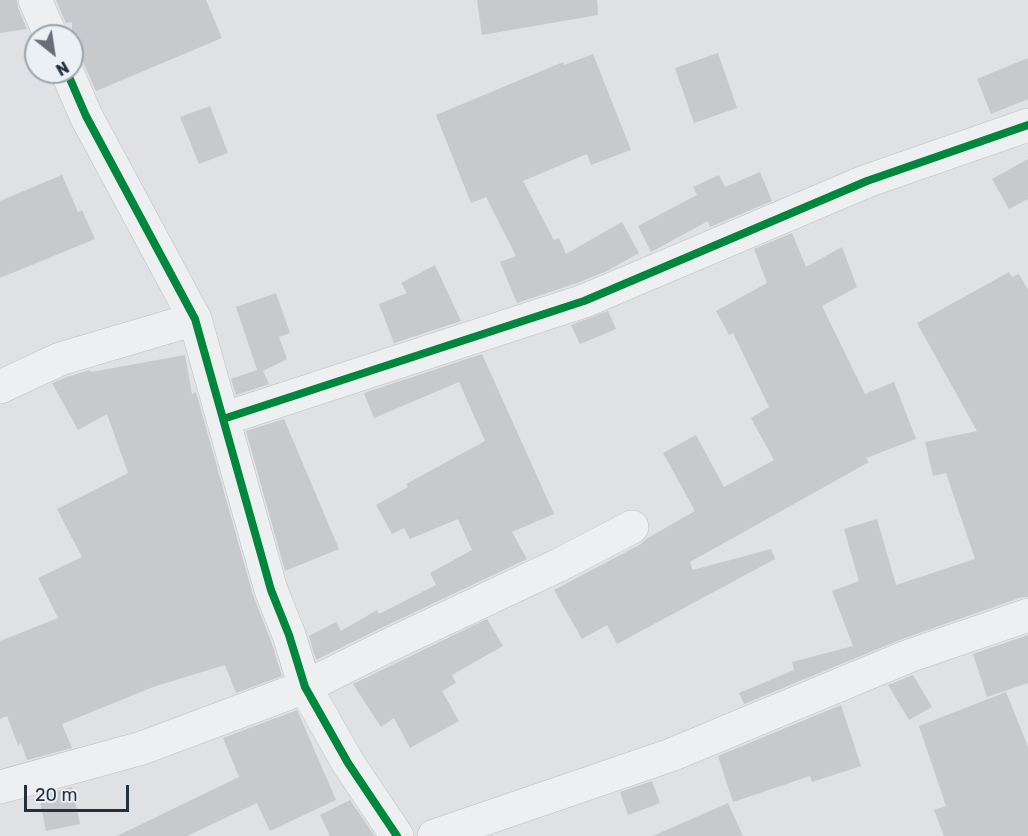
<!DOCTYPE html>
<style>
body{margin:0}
#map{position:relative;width:1028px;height:836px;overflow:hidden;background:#dfe1e4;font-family:Rubik,sans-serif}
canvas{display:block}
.north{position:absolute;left:24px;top:24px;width:60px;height:60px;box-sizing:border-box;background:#ebf0f4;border:2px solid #9ca3ab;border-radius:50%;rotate:150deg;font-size:16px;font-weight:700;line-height:24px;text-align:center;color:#26303d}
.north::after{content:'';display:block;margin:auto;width:21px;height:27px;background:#676e77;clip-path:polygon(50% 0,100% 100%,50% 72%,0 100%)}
.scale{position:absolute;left:24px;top:785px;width:105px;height:27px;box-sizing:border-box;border:3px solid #26303d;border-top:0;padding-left:8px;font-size:18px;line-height:21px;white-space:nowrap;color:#26303d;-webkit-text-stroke:4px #ebf0f4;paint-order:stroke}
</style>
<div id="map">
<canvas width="1028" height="836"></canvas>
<div class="north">N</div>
<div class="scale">20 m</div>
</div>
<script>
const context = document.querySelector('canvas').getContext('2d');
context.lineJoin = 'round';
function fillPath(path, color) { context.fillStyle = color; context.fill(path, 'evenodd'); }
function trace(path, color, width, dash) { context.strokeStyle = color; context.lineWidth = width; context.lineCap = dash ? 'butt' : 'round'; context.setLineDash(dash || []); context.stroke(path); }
fillPath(new Path2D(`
 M0 0H17L18 8 27 29 0 33Z
 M56 0H206L222 38 96 91 84 64 79 57 72 54V22L66 23Z
 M477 0H597L598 15 482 35Z
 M718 53 737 108 694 123 675 68Z
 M593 54 631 150 591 165 587 154 523 181 554 240 559 238 566 254 622 222 639 253 605 272 577 283 517 303 500 262 516 256 486 197 471 203 436 115 563 62 564 65Z
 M1028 58V99L991 114 977 79Z
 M210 106 228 153 199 164 180 117Z
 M1028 159V199L1009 209 992 179Z
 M760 172 772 201 710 227 708 221 651 252 638 226 697 195 693 187 719 175 725 187Z
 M62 175 78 212 82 210 95 239 0 278V201Z
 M792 233 806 267 842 247 857 287 822 306 865 394 894 382 916 439 866 458 869 462 690 562 693 570 771 549 775 559 617 644 607 625 582 639 554 590 641 544 646 539 695 511 663 453 696 435 724 487 774 460 751 418 769 407 733 333 729 335 716 311 767 283 754 249Z
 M435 265 461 321 394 343 379 304 407 293 401 283Z
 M1009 272 1012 277 1019 274 1028 290V597H1022L902 639 744 704 739 693 794 670 792 662 853 646 832 591 859 581 844 529 877 519 896 585 975 559 946 473 933 476 925 442 977 431 917 323Z
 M276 293 290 333 279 337 287 359 263 371 269 384 236 395 231 379 257 370 236 307Z
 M608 311 616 329 580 344 571 325Z
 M482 354 554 514 512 532 527 559 379 629 316 660 309 636 336 622 341 631 377 610 379 614 436 585 430 573 472 550 458 519 410 539 404 528 392 534 376 505 408 487 406 484 485 441 459 382 374 418 364 393Z
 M185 355 192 394 196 392 253 595 271 641 282 676 236 693 225 665 153 687 62 724 72 748 27 760 21 743 18 745 7 716 0 719V641L58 618 38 578 82 557 57 509 128 473 107 414 78 430 52 383 67 377 90 370 91 372Z
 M284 419 339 549 285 571 246 431Z
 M487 619 503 646 452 675 456 683 442 691 459 721 410 748 394 718 381 727 353 684Z
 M1028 635V683L987 697 973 654Z
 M913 675 932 707 909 720 888 685Z
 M1006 692 1028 747V836H944L934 810 946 806 919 726Z
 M841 705 861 766 812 782 810 776 733 802 718 756Z
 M297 710 336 800 270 831 257 803 187 836H117L239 777 223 738Z
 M652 781 660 803 628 815 620 792Z
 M72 787 80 824 46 831 39 796Z
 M350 800 372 832 374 836H330L320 815Z
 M728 803 743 836H653Z`), '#c7c9cc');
const minor = new Path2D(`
 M35 0 51 36
 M67 72 86 116 195 319 271 590 289 635 305 687 348 763 397 836
 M0 387 60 359 195 319
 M223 419 584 301 867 181 1028 125
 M0 787 142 748 305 687 387 646 559 565 632 527
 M434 836 671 755 909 656 1028 615`);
trace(minor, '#bdbfc2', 34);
trace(minor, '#eeeff1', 33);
trace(new Path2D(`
 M67 72 86 116 195 319 271 590 289 635 305 687 348 763 397 836
 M223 419 584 301 867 181 1028 125`), '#00873e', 8);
</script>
